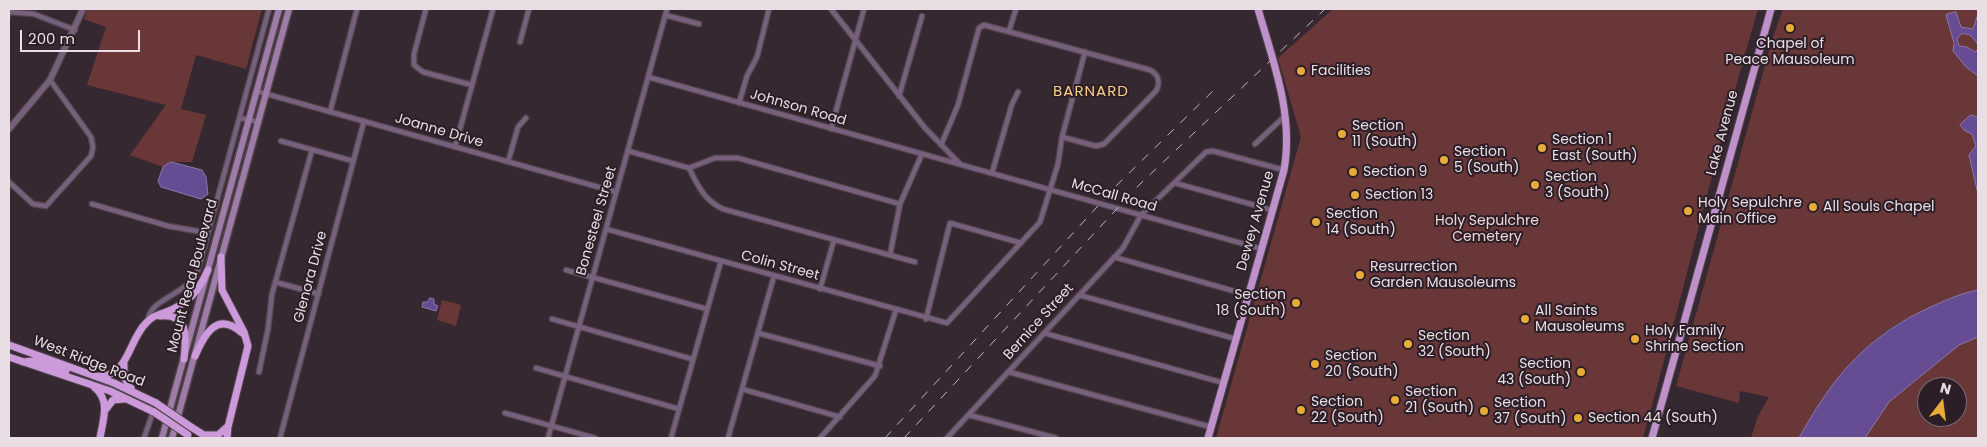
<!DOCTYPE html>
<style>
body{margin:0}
#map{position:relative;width:1987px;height:447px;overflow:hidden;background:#362831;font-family:Poppins,sans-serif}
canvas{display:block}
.frame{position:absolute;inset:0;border:10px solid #e8dee4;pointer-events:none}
.north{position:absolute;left:1917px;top:377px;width:50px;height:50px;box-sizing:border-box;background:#2c1e27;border:1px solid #776b73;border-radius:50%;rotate:15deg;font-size:14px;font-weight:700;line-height:20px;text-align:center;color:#e8dee4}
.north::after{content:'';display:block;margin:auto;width:18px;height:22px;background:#e7ac37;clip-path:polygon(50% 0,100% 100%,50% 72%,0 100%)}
.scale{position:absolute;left:20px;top:30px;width:120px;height:22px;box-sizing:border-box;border:2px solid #e8dee4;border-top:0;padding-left:6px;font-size:15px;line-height:18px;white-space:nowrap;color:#e8dee4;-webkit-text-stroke:4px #2c1e27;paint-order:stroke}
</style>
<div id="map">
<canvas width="1987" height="447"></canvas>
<div class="frame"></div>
<div class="north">N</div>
<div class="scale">200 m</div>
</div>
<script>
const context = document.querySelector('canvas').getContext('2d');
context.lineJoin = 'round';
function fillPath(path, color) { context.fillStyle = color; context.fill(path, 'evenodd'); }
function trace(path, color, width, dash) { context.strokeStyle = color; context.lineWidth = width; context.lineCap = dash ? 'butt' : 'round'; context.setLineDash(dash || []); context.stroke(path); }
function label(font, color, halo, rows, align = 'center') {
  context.font = font + ' Poppins,sans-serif'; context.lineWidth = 4; context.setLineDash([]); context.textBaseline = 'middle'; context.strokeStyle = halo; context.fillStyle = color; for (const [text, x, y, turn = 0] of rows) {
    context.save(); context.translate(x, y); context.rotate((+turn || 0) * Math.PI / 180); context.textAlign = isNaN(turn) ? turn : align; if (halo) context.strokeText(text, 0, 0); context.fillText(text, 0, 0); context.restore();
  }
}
fillPath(new Path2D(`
 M87 9H262L246 69 196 55 181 109 206 115 192 162H171L163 167 130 155 166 105 87 85 106 27 84 19Z
 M1333 9H1758C1716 151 1683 295 1643 438H1216L1301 137 1278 58Z
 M1783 9H1978V290C1959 294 1942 303 1925 311 1914 316 1901 321 1891 328 1850 355 1823 395 1799 438H1751L1758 416 1769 397 1740 391 1739 403 1676 386 1772 40Z
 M442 300 461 305 456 326 437 320Z
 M1978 337V438H1865L1889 402 1959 345ZM1927 387H1957V417H1927Z`), '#6a3738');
const water = new Path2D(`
 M1956 12 1961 27 1973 29 1978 14V45C1974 38 1969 32 1961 34L1957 39 1959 46 1967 47 1975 52 1978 49V76L1966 67 1953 51 1954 43 1946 15Z
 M1971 115 1978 117V194L1969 155 1976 146 1972 134 1965 131 1960 125Z
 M171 162 202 170 206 177 208 194 201 199 161 187 158 181 163 167Z
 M1978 290V337L1959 345 1889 402 1865 438H1799C1830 382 1860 343 1918 313 1937 304 1957 294 1978 290Z
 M430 298 434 299V304L438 306 436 311 422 307 423 302H427Z`);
fillPath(water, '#664c92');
trace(water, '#8d78ab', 1);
trace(new Path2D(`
 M9 24 10 15`), '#8d78ab', 1);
const minor = new Path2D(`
 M426 9 414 54V65L423 72 472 85
 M831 9 925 128 960 164
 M9 12 34 14 75 30
 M665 15 699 24
 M1009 31 1016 9
 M520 42 529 9
 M648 77 1262 249
 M256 91 616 192
 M899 96 922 16
 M739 103 747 76 757 57 769 9
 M330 112 357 9
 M240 118 259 122
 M831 129 864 9
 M281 141 353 161
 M1255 144 1285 116
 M941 145 958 105 979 28 984 25 1150 70C1158 74 1161 82 1156 91L1104 144 1096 146 1062 137
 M455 147 493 9
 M628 151 689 168C698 186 704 200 723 209L915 262
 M508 162 518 127 526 118
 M689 168 715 158H738L900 204
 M992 173 1012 104 1018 92
 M9 182 33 204 46 206 91 156 93 147 91 137 50 80
 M1175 183 1272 210
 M92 204 168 226 208 233
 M606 229 947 323 1040 222 1058 164 1062 137 1085 52
 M890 255 900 204 922 154
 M1114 257 1248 295
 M566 270 707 309
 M275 282 319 294
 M820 289 834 240
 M1079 295 1236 339
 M552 319 692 359
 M926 319 950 223 1021 243
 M148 321C149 298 187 296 198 270L269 9
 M758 333 880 366
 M1044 333 1224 383
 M536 368 679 409
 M259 372 268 329 272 294 312 150
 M1009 372 1211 427
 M742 389 840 417
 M505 413 595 438
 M969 415 1056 438
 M144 438 153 412
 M280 438 364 121
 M548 438 667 9
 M671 438 721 261
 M728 438 774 276
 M820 438 875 376 896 310
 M947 438 1123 248 1141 215 1206 152 1213 151 1284 170`);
const tertiary = new Path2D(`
 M9 129 50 80 83 9`);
const secondary = new Path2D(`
 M162 438 279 9
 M172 438 289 9`);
const primary = new Path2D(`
 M1208 438 1284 170C1294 115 1273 61 1258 9
 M1652 438 1771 9`);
const trunk = new Path2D(`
 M221 257 222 290 244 332 248 346 228 427 227 438
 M160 316C190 313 186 339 184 359
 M9 345 114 383 156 403
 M195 356C204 335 217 310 242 333
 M9 357 110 391 154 412
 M23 362 33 361 66 371
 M124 364V377L131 388
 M94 376C129 380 127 342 146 323 151 317 159 314 166 312 189 303 198 292 208 270
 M94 387C111 400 103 420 100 438
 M106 409 113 400 125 399
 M191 427 207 437
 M204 435H218L227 427`);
trace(minor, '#52454e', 7);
trace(tertiary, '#52454e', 8);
trace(secondary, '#52454e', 9);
trace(primary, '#52454e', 9);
trace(trunk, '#52454e', 9);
trace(minor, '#76607b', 4.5);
trace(tertiary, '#76607b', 5.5);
trace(secondary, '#9f7ca8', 6);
trace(primary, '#be91ca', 7);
trace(trunk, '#cc9ada', 7);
trace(new Path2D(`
 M885 438 1119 183 1218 86
 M904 438 1139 185 1325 9`), '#c0b5bc', 1, [9, 9]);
const trunkBridge = new Path2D(`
 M156 403 191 427
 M154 412 188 435`);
trace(trunkBridge, '#52454e', 9, []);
trace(trunkBridge, '#cc9ada', 7);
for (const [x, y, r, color] of [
 [1790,28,5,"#e7ac37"],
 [1301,71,5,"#e7ac37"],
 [1342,134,5,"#e7ac37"],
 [1542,148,5,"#e7ac37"],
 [1444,160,5,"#e7ac37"],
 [1353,172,5,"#e7ac37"],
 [1535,185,5,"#e7ac37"],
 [1355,195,5,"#e7ac37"],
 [1813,207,5,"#e7ac37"],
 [1688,211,5,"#e7ac37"],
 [1316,222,5,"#e7ac37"],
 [1360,275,5,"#e7ac37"],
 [1296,303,5,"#e7ac37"],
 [1525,319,5,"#e7ac37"],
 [1635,339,5,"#e7ac37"],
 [1408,344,5,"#e7ac37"],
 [1315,364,5,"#e7ac37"],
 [1581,372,5,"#e7ac37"],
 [1395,400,5,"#e7ac37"],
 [1301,410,5,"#e7ac37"],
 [1484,411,5,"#e7ac37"],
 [1578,418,5,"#e7ac37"]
]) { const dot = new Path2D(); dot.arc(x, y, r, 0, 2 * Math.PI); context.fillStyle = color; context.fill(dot); trace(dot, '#2c1e27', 2); }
label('14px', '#e8dee4', '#2c1e27', [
 ["Chapel of",1790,44,"center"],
 ["Peace Mausoleum",1790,60,"center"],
 ["Facilities",1311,71],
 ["Section",1352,126],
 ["11 (South)",1352,142],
 ["Section 1",1552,140],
 ["East (South)",1552,156],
 ["Section",1454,152],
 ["5 (South)",1454,168],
 ["Section 9",1363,172],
 ["Section",1545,177],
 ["3 (South)",1545,193],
 ["Section 13",1365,195],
 ["Holy Sepulchre",1698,203],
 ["Main Office",1698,219],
 ["All Souls Chapel",1823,207],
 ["Section",1326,214],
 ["14 (South)",1326,230],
 ["Resurrection",1370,267],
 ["Garden Mausoleums",1370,283],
 ["Section",1286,295,"right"],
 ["18 (South)",1286,311,"right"],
 ["All Saints",1535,311],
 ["Mausoleums",1535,327],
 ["Holy Family",1645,331],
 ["Shrine Section",1645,347],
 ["Section",1418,336],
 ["32 (South)",1418,352],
 ["Section",1325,356],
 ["20 (South)",1325,372],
 ["Section",1571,364,"right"],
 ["43 (South)",1571,380,"right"],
 ["Section",1405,392],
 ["21 (South)",1405,408],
 ["Section",1311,402],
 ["22 (South)",1311,418],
 ["Section",1494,403],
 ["37 (South)",1494,419],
 ["Section 44 (South)",1588,418]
], 'left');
label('14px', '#e8dee4', '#2c1e27', [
 ["Johnson Road",798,108,16],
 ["Joanne Drive",439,131,16],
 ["Lake Avenue",1723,133,-75],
 ["McCall Road",1114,196,16],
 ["Bonesteel Street",597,221,-74],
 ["Dewey Avenue",1256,221,-74],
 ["Colin Street",780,266,15],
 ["Mount Read Boulevard",193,276,-75],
 ["Glenora Drive",311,277,-75],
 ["Bernice Street",1039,322,-48],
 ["West Ridge Road",89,362,21]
]);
label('14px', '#efd6d5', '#2c1e27', [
 ["Holy Sepulchre",1487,221],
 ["Cemetery",1487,237]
]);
context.letterSpacing = '1px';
label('15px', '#f7cd87', '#2c1e27', [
 ["BARNARD",1091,92]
]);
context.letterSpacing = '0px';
</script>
